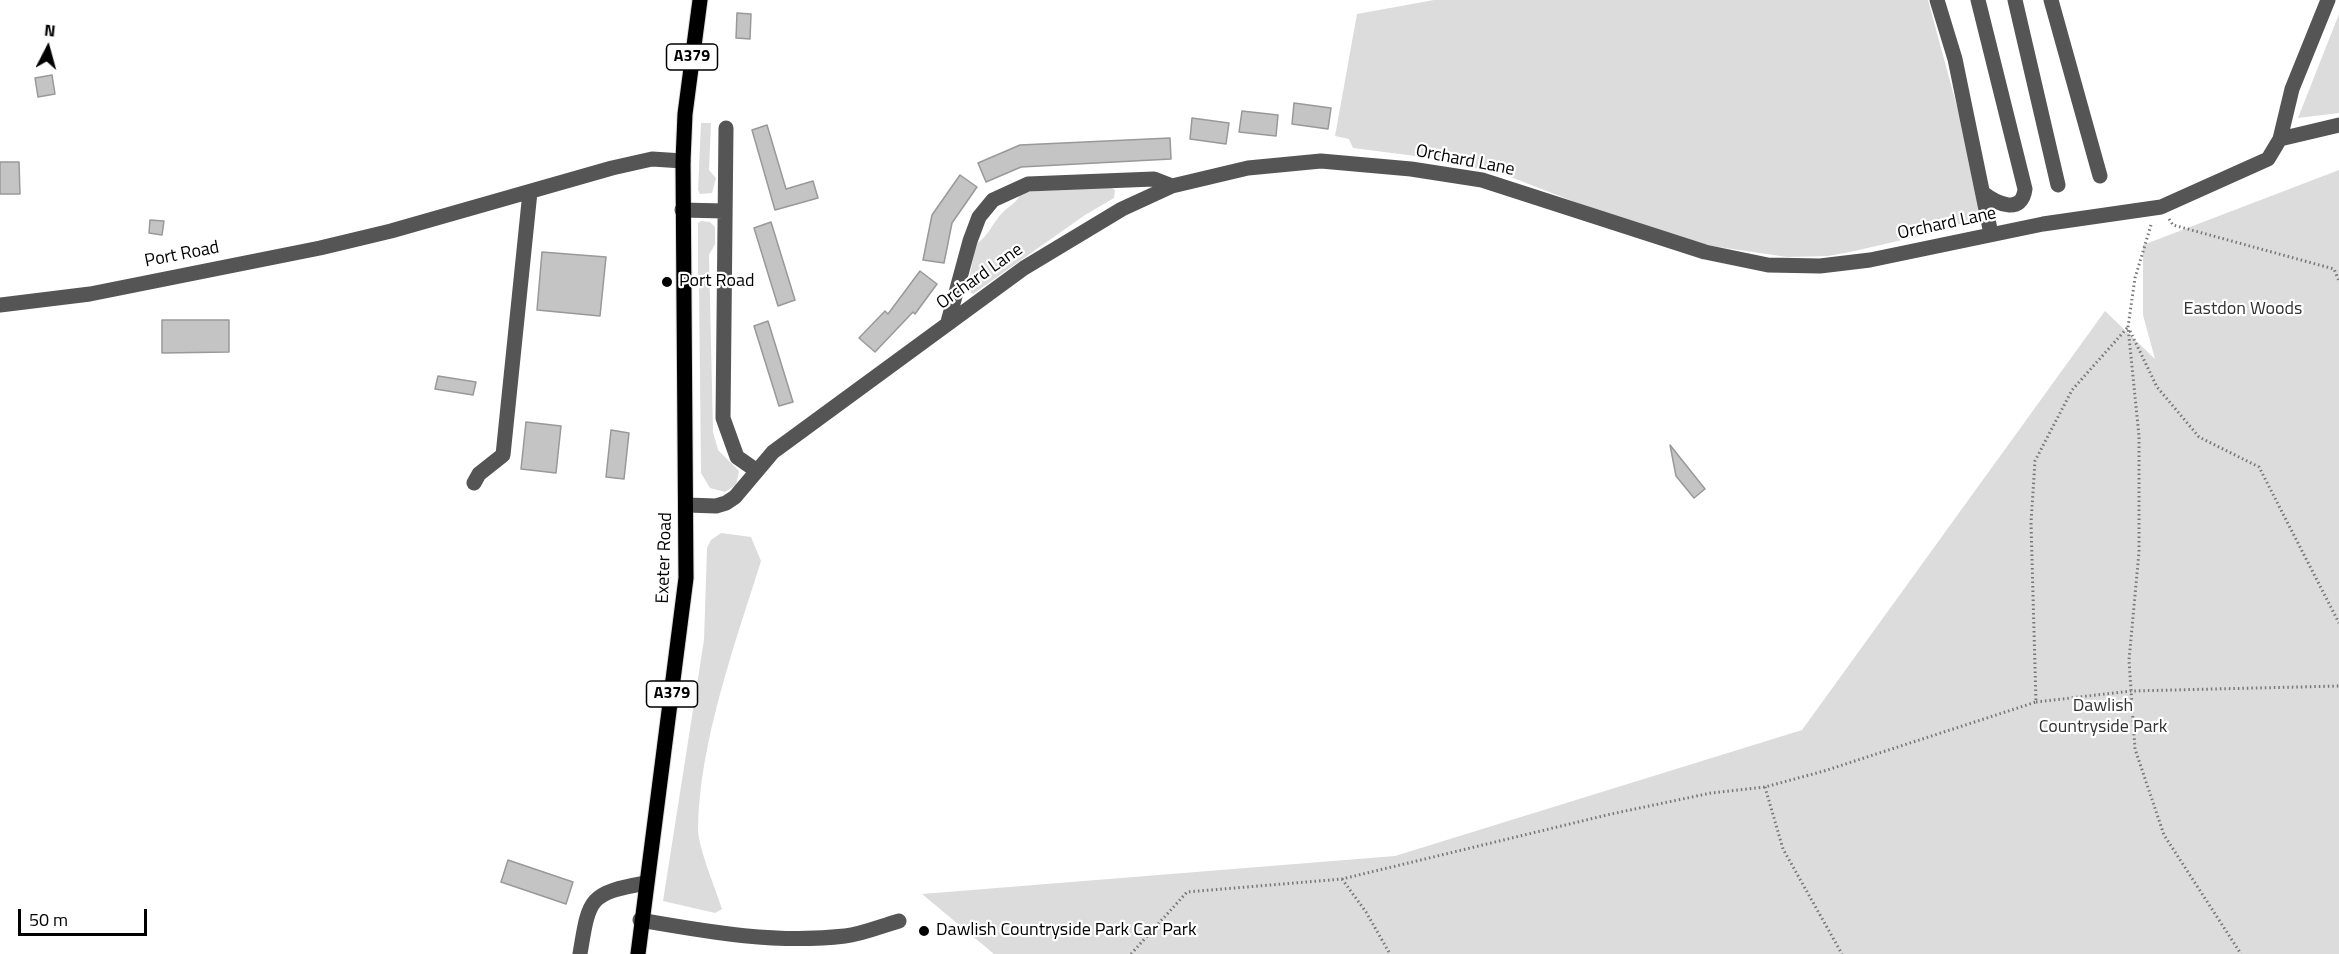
<!DOCTYPE html>
<style>
body{margin:0}
#map{position:relative;width:2339px;height:954px;overflow:hidden;background:#fff;font-family:"Titillium Web",sans-serif}
canvas{display:block}
.north{position:absolute;left:18px;top:18px;width:60px;height:60px;-webkit-text-stroke:4px #fff;paint-order:stroke;rotate:6deg;font-size:16px;font-weight:700;line-height:24px;text-align:center;color:#000}
.north::after{content:'';display:block;margin:auto;width:21px;height:27px;background:#000;clip-path:polygon(50% 0,100% 100%,50% 72%,0 100%)}
.scale{position:absolute;left:18px;top:909px;width:129px;height:27px;box-sizing:border-box;border:3px solid #000;border-top:0;padding-left:8px;font-size:18px;line-height:21px;white-space:nowrap;color:#000;-webkit-text-stroke:4px #fff;paint-order:stroke}
</style>
<div id="map">
<canvas width="2339" height="954"></canvas>
<div class="north">N</div>
<div class="scale">50 m</div>
</div>
<script>
const context = document.querySelector('canvas').getContext('2d');
context.lineJoin = 'round';
function fillPath(path, color) { context.fillStyle = color; context.fill(path, 'evenodd'); }
function trace(path, color, width, dash) { context.strokeStyle = color; context.lineWidth = width; context.lineCap = dash ? 'butt' : 'round'; context.setLineDash(dash || []); context.stroke(path); }
function label(font, color, halo, rows, align = 'center') {
  context.font = font + ' "Titillium Web",sans-serif'; context.lineWidth = 4.5; context.setLineDash([]); context.textBaseline = 'middle'; context.strokeStyle = halo; context.fillStyle = color; for (const [text, x, y, turn = 0] of rows) {
    context.save(); context.translate(x, y); context.rotate((+turn || 0) * Math.PI / 180); context.textAlign = isNaN(turn) ? turn : align; if (halo) context.strokeText(text, 0, 0); context.fillText(text, 0, 0); context.restore();
  }
}
fillPath(new Path2D(`
 M1434 0H1928L1969 151 1980 217 1937 232 1850 252 1828 256 1787 257 1712 246 1634 225 1503 174 1423 157 1353 148 1349 139 1335 136 1357 14Z
 M2339 14V113L2298 118Z
 M701 123H711L709 170 716 178 712 193 700 194 698 190Z
 M2339 170V954H994L922 894 1395 856 1802 730 2105 311 2155 359 2143 315V245Z
 M1110 187 1115 190 1114 198 1085 215 973 294 967 290 976 244C989 236 992 223 1003 212 1011 205 1017 202 1022 192Z
 M701 221 710 222 715 227V244L709 255 713 432 718 450 739 471 736 485 725 492 710 488 701 473 699 284H704V276L698 275V223Z
 M721 533 751 537 761 561C735 644 699 743 698 829 698 847 716 890 722 909L715 913 663 901 704 640 707 548 711 540Z`), '#dcdcdc');
const building = new Path2D(`
 M737 13 751 14 750 39 736 38Z
 M52 75 55 94 38 97 35 78Z
 M1294 103 1331 108 1328 129 1292 124Z
 M1242 111 1278 115 1276 136 1239 132Z
 M1192 118 1229 123 1226 144 1190 139Z
 M767 125 786 189 813 181 818 198 775 210 752 130Z
 M1170 138 1171 159 1021 167 986 182 978 163 1020 145Z
 M0 162H19L20 194H0Z
 M960 175 977 187 952 223 944 263 923 260 932 215Z
 M150 220 164 221 162 235 149 233Z
 M771 222 795 300 778 306 754 228Z
 M542 252 606 257 600 316 537 310Z
 M920 271 937 284 915 314 913 312 875 352 859 338 885 311 888 314Z
 M162 320H229V352L162 353Z
 M768 321 793 402 779 406 754 326Z
 M438 376 476 382 473 395 435 389Z
 M526 422 561 426 556 473 521 469Z
 M611 430 629 433 624 479 606 477Z
 M1670 445 1705 489 1694 498 1676 476Z
 M508 860 573 882 566 904 501 882Z`);
fillPath(building, '#c4c4c4');
trace(building, '#999', 1.5);
const major = new Path2D(`
 M638 954 686 578 683 161 685 114 700 0`);
trace(major, '#dbdbdb', 17);
trace(new Path2D(`
 M2169 219 2173 225 2334 269 2339 281
 M2151 225 2135 278 2128 327 2139 436V552L2129 660 2135 749 2164 835 2241 954
 M2130 331 2157 387 2199 437 2259 467 2339 623
 M2036 702 2131 691 2339 686
 M1765 787 1783 849 1842 954
 M1342 879 1366 912 1390 954
 M1131 954 1187 892 1342 879 1611 814 1711 793 1765 787 1824 771 2036 702 2031 523 2035 461 2072 390 2128 327`), '#777', 3, [1.5, 3]);
trace(new Path2D(`
 M1937 0 1955 59 1991 234
 M1978 0 2025 189C2022 215 1997 204 1983 193
 M2015 0 2058 185
 M2051 0 2100 176
 M726 128 723 418 737 457 757 471
 M2280 139 2339 125
 M682 210 724 211
 M0 305 90 294 320 248 391 231 612 168 652 159 683 161
 M948 322 970 241 979 217 993 200 1028 184 1154 179 1172 186
 M474 483 479 474 503 455 530 192
 M687 505 716 506 726 503 735 497 773 452 1024 268 1122 209 1172 186 1248 168 1321 161 1411 169 1482 180 1705 252 1768 265 1820 266 1870 260 2043 224 2161 207 2268 159 2280 139 2292 89 2328 0
 M640 920C709 932 776 944 845 936 863 934 881 926 899 921
 M580 954C589 898 589 893 646 883`), '#555', 15);
trace(major, '#000', 15);
for (const [x, y, r, color] of [
 [667,282,6,"#000"],
 [924,931,6,"#000"]
]) { const dot = new Path2D(); dot.arc(x, y, r, 0, 2 * Math.PI); context.fillStyle = color; context.fill(dot); trace(dot, '#fff', 2); }
for (const [x, y, w] of [
 [692,57,51],
 [672,694,51]
]) { const box = new Path2D(); box.roundRect(x - w / 2, y - 13, w, 26, 4.5); context.fillStyle = '#fff'; context.fill(box); trace(box, '#000', 1.5); }
label('bold 16px', '#000', null, [
 ["A379",692,57],
 ["A379",672,694]
]);
label('18px', '#000', '#fff', [
 ["Orchard Lane",1465,161,11],
 ["Orchard Lane",1947,224,-12],
 ["Port Road",182,255,-11],
 ["Orchard Lane",980,277,-35],
 ["Exeter Road",665,558,-88]
]);
label('18px', '#000', '#fff', [
 ["Port Road",679,282],
 ["Dawlish Countryside Park Car Park",936,931]
], 'left');
label('18px', '#333', '#fff', [
 ["Eastdon Woods",2243,310],
 ["Dawlish",2103,707],
 ["Countryside Park",2103,728]
]);
</script>
